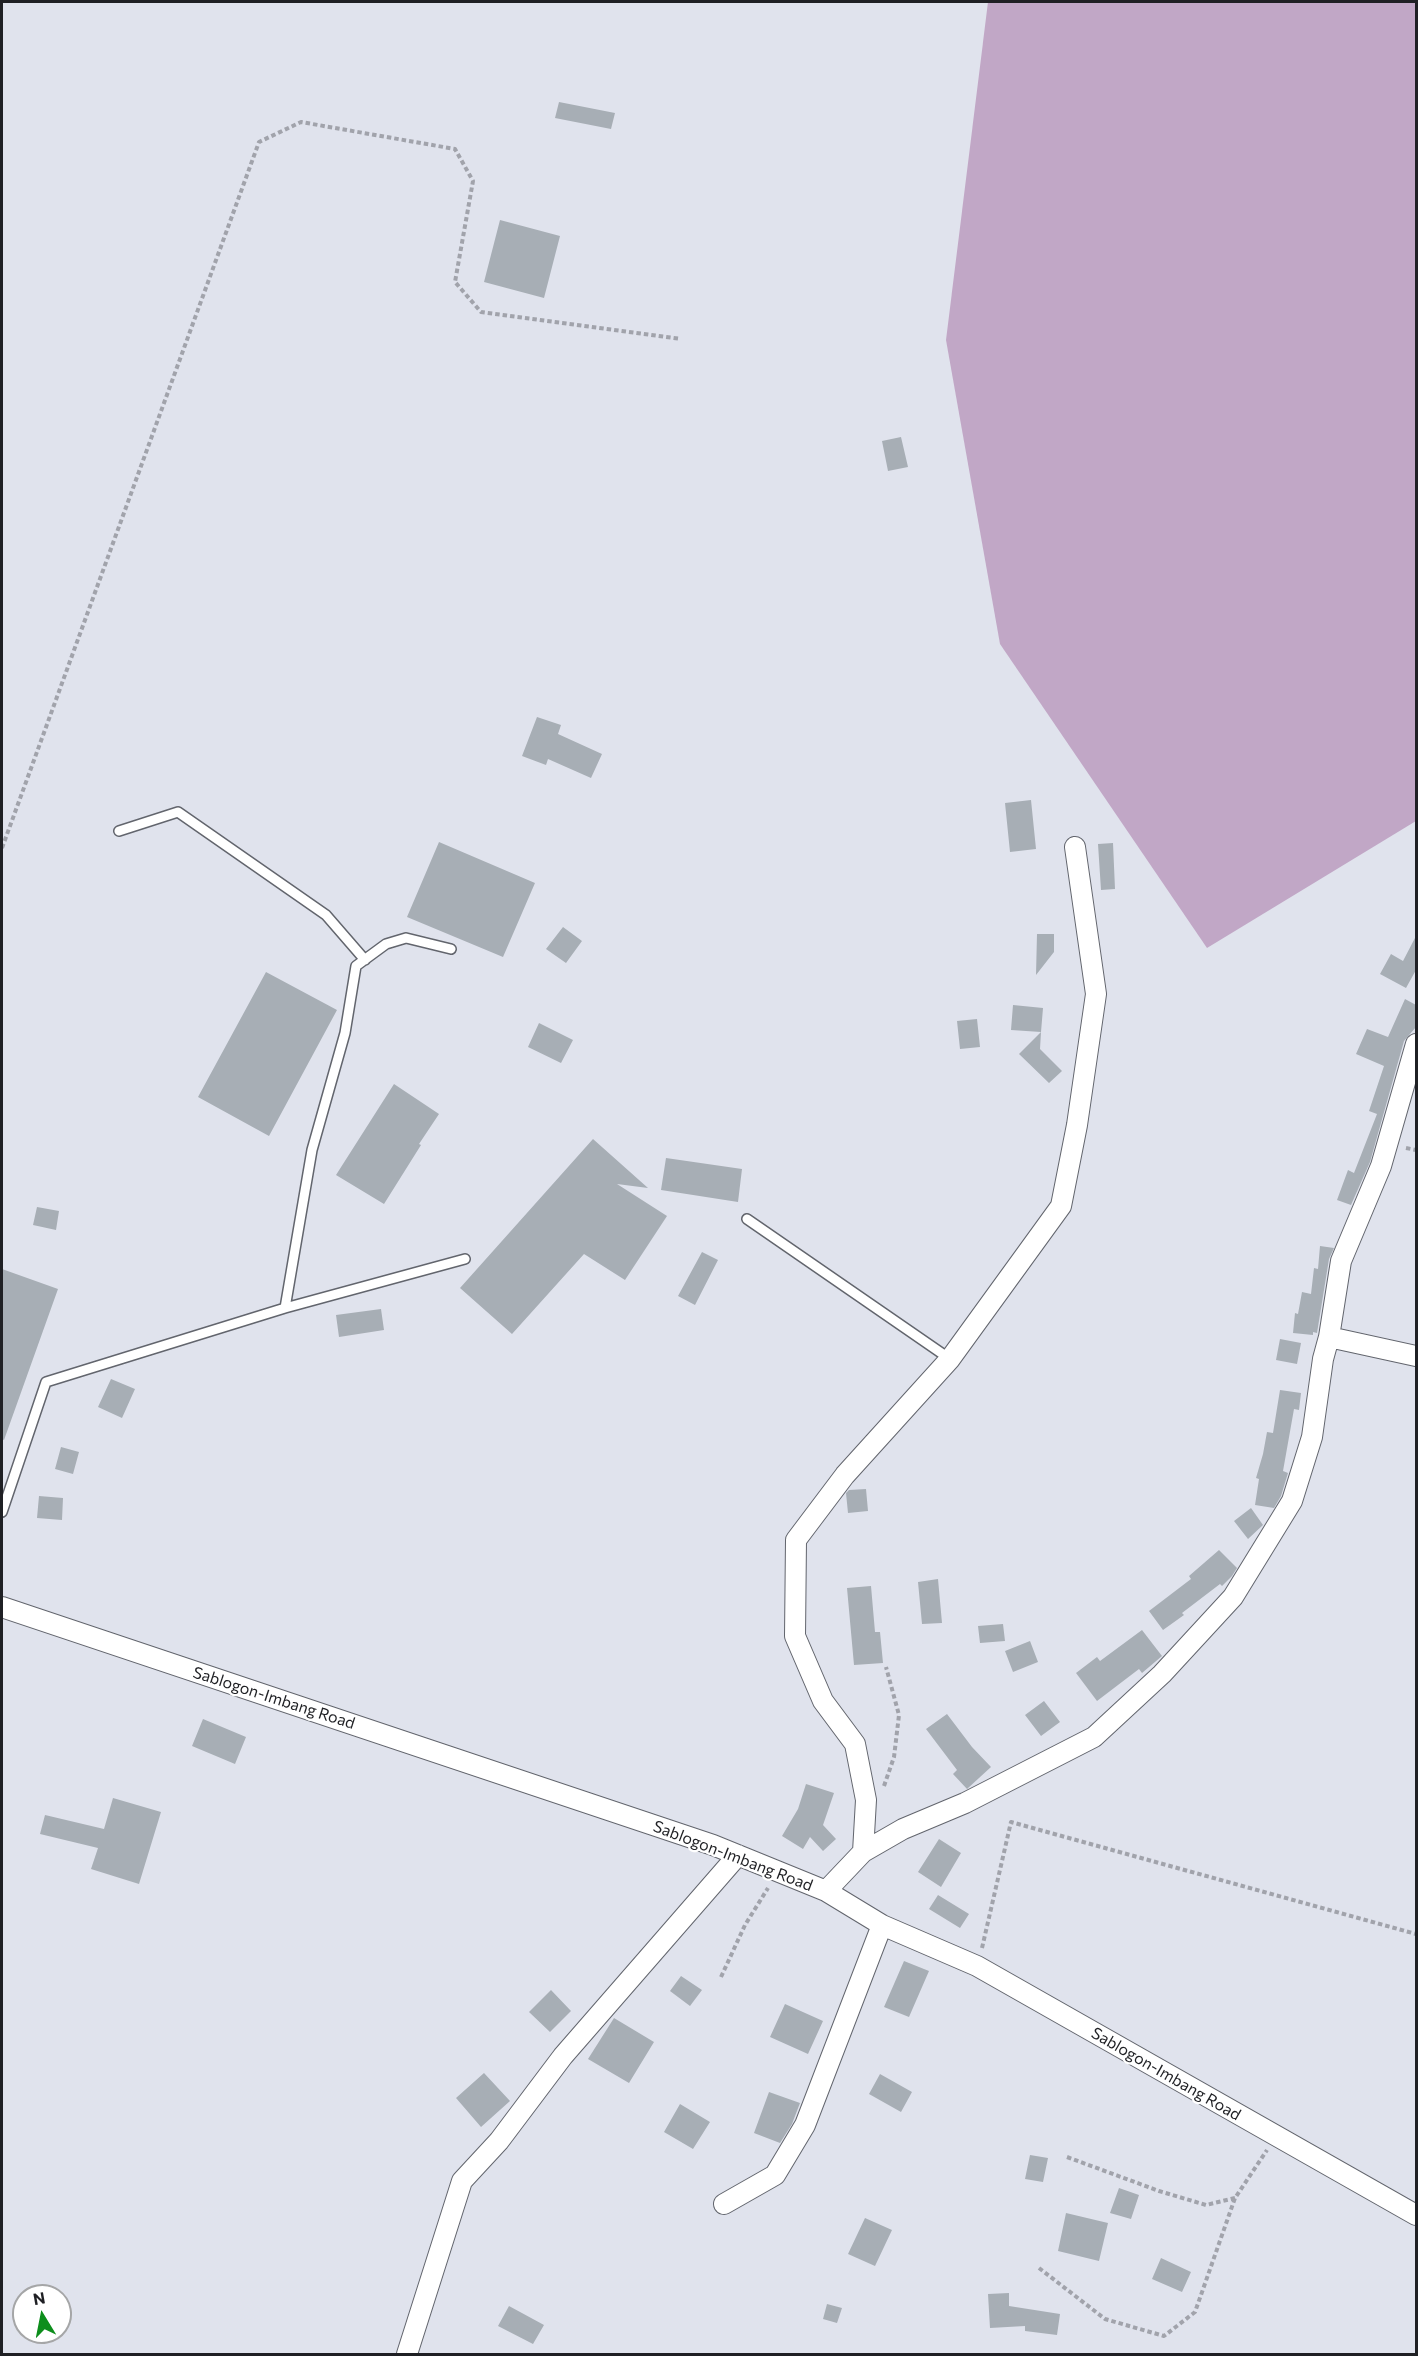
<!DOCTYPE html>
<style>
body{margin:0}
#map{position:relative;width:1418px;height:2356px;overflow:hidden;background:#e0e3ed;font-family:Commissioner,sans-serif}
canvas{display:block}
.frame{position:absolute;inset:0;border:3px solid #1f2024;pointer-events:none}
.north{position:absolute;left:12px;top:2284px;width:60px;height:60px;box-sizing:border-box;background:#fff;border:2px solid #a5a6a7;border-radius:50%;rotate:350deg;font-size:16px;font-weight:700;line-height:24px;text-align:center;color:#1f2024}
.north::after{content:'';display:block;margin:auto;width:21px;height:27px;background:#0d8e1c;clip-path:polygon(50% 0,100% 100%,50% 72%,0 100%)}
</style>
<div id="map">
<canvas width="1418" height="2356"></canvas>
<div class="frame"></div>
<div class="north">N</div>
</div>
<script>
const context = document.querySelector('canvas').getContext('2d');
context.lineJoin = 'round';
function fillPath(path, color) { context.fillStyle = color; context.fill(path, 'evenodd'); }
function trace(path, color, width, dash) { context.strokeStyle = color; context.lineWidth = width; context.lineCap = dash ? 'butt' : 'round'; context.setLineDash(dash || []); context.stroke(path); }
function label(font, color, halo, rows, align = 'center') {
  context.font = font + ' Commissioner,sans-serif'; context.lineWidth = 4.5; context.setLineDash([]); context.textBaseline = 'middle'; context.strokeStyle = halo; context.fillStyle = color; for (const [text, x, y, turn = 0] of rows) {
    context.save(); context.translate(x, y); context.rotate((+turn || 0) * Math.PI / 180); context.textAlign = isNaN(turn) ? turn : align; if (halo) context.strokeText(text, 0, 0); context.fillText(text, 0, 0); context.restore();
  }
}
fillPath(new Path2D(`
 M988 2H1416V821L1207 948 1000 644 946 340Z`), '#c1a7c6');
fillPath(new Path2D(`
 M559 102 615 113 611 129 555 118Z
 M500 220 560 236 544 298 484 282Z
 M901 437 908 467 888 471 882 441Z
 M537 717 561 725 558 734 602 754 591 778 548 759 546 765 522 756Z
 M1031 800 1036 849 1010 852 1005 803Z
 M439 842 535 883 503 957 407 917Z
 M1113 843 1115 889 1101 890 1098 844Z
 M563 927 582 941 566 963 546 949Z
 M1037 934H1054V952L1036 975Z
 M1416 936V970L1406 988 1380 974 1391 954 1403 961Z
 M266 972 337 1010 269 1136 198 1097Z
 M1405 999 1416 1005V1027L1404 1041 1370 1162 1351 1205 1337 1200 1348 1170 1354 1173 1377 1114 1369 1111 1384 1066 1356 1054 1367 1029 1388 1037Z
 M1013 1005 1043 1008 1041 1032 1011 1030Z
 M977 1019 980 1047 960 1049 957 1021Z
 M539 1023 573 1040 561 1063 528 1047Z
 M1041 1032 1040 1049 1062 1071 1049 1083 1019 1054Z
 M394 1084 439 1114 419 1144 421 1145 384 1204 336 1175Z
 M593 1139 648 1188 617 1184 667 1216 625 1280 584 1254 512 1334 460 1288Z
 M666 1158 742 1169 738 1202 661 1190Z
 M37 1207 59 1211 56 1230 33 1225Z
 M1320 1246 1334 1248 1329 1259 1317 1333 1313 1332V1335L1293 1333 1295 1313 1298 1314 1302 1292 1311 1294 1314 1268 1318 1269Z
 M702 1252 718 1260 695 1305 678 1296Z
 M2 1269 58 1289 4 1440 2 1439Z
 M381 1309 384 1330 339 1337 336 1315Z
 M1280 1339 1301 1343 1297 1364 1276 1360Z
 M111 1379 135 1389 122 1418 98 1407Z
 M1280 1390 1301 1393 1299 1410 1294 1409 1283 1471 1288 1473 1281 1496 1274 1508 1255 1505 1259 1479 1256 1478 1263 1454 1267 1432 1273 1433Z
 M61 1447 79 1452 73 1474 55 1469Z
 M866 1489 868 1511 848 1513 846 1493 849 1490Z
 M39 1496 63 1498 62 1520 37 1518Z
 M1251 1508 1263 1525 1248 1539 1234 1521Z
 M1219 1550 1237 1568 1232 1576 1222 1586 1220 1584 1182 1613 1184 1615 1163 1630 1149 1611 1191 1579 1189 1576Z
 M938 1579 942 1623 922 1624 918 1582Z
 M871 1586 875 1632H880L883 1663 854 1665 847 1588Z
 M1003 1624 1005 1641 980 1643 978 1626Z
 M1142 1630 1162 1656 1142 1673 1139 1669 1097 1701 1076 1673 1097 1657 1100 1661Z
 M1030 1641 1038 1662 1013 1672 1005 1651Z
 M1044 1701 1060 1722 1041 1736 1025 1715Z
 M947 1714 972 1747 991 1767 967 1789 953 1774 957 1770 926 1729Z
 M203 1719 246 1737 235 1764 192 1746Z
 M806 1784 834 1793 823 1825 836 1839 823 1851 810 1837 803 1849 782 1836 798 1809Z
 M113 1798 161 1812 139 1884 91 1869 98 1848 40 1834 45 1815 104 1829Z
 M939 1839 961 1853 941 1887 918 1872Z
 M938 1895 969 1914 960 1928 929 1909Z
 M904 1961 929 1971 909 2017 884 2007Z
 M681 1976 702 1990 690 2006 670 1991Z
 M551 1990 571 2011 550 2032 529 2012Z
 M785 2004 823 2021 808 2054 770 2037Z
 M614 2018 654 2042 629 2083 588 2059Z
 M484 2073 510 2101 481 2127 456 2098Z
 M880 2074 912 2092 901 2112 869 2094Z
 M769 2092 800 2103 792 2124 780 2143 754 2133Z
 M680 2104 710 2122 693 2149 664 2132Z
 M1030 2155 1048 2158 1043 2182 1025 2179Z
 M1119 2188 1139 2195 1131 2219 1110 2213Z
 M1066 2213 1108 2223 1099 2261 1058 2251Z
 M865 2218 892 2230 875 2266 848 2254Z
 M1161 2258 1191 2272 1182 2292 1152 2279Z
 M1009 2293V2306L1060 2314 1057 2335 1025 2331V2326L990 2328 988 2294Z
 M827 2304 842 2308 837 2323 823 2319Z
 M509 2306 544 2325 533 2344 498 2326Z`), '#a7aeb5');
const lane = new Path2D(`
 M119 831 178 812 326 915 365 960
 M747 1219 950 1359
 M285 1308 465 1259
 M2 1512 46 1382 285 1308 312 1150 345 1033 356 966 386 944 406 938 451 949`);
const street = new Path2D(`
 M1329 1337 1416 1356
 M2 1607 713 1845 826 1891 882 1925 977 1966 1416 2215
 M863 1852 866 1800 855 1744 823 1701 795 1636 796 1540 845 1475 950 1359 1061 1206 1077 1125 1096 994 1075 847
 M826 1891 863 1852 903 1829 965 1803 1094 1737 1162 1674 1233 1597 1292 1501 1312 1437 1323 1359 1329 1337 1341 1261 1381 1166 1416 1044
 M724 2204 775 2175 805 2125 882 1925
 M407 2354 462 2181 499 2141 563 2056 738 1855`);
trace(lane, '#62656d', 12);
trace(street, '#62656d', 22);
trace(new Path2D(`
 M2 848 259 142 301 122 455 149 473 181 455 282 481 312 681 339
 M1406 1148 1416 1150
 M884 1786 894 1757 899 1715 886 1667
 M982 1948 1011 1822 1416 1934
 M721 1977 745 1925 768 1888
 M1067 2157 1159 2191 1206 2205 1235 2198
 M1039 2268 1105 2319 1164 2336 1195 2312 1235 2198 1267 2150`), '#a1a3ab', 4, [4.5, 3]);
trace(lane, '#fff', 9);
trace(street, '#fff', 20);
label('16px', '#1f2024', '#fff', [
 ["Sablogon-Imbang Road",274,1698,18],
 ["Sablogon-Imbang Road",733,1856,21],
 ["Sablogon-Imbang Road",1166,2074,30]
]);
</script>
